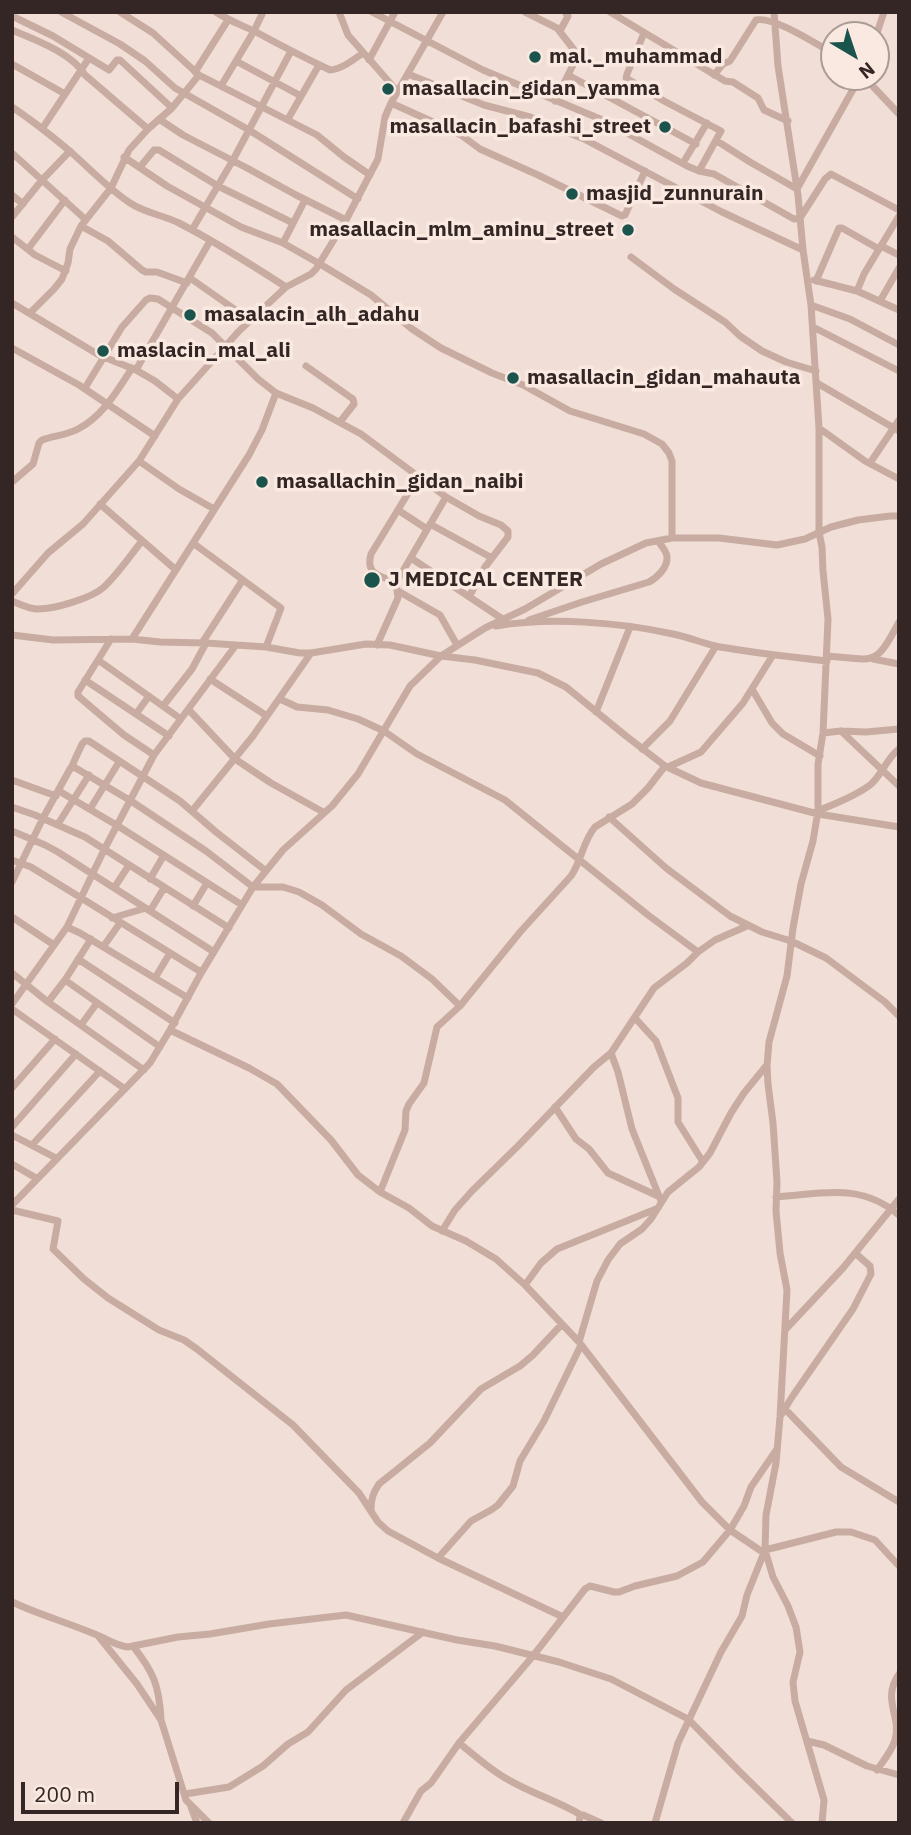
<!DOCTYPE html>
<style>
body{margin:0}
#map{position:relative;width:911px;height:1835px;overflow:hidden;background:#f1ded6;font-family:"IBM Plex Sans",sans-serif}
canvas{display:block}
.frame{position:absolute;inset:0;border:14px solid #332624;pointer-events:none}
.north{position:absolute;left:820px;top:21px;width:70px;height:70px;box-sizing:border-box;background:#f9e9e1;border:2px solid #aa9b95;border-radius:50%;rotate:141deg;font-size:19px;font-weight:700;line-height:28px;text-align:center;color:#332624}
.north::after{content:'';display:block;margin:auto;width:24px;height:32px;background:#1a544c;clip-path:polygon(50% 0,100% 100%,50% 72%,0 100%)}
.scale{position:absolute;left:21px;top:1782px;width:158px;height:32px;box-sizing:border-box;border:4px solid #332624;border-top:0;padding-left:9px;font-size:21px;line-height:24px;white-space:nowrap;color:#332624;-webkit-text-stroke:5px #f9e9e1;paint-order:stroke}
</style>
<div id="map">
<canvas width="911" height="1835"></canvas>
<div class="frame"></div>
<div class="north">N</div>
<div class="scale">200 m</div>
</div>
<script>
const context = document.querySelector('canvas').getContext('2d');
context.lineJoin = 'round';
function trace(path, color, width, dash) { context.strokeStyle = color; context.lineWidth = width; context.lineCap = dash ? 'butt' : 'round'; context.setLineDash(dash || []); context.stroke(path); }
function label(font, color, halo, rows, align = 'center') {
  context.font = font + ' "IBM Plex Sans",sans-serif'; context.lineWidth = 7; context.setLineDash([]); context.textBaseline = 'middle'; context.strokeStyle = halo; context.fillStyle = color; for (const [text, x, y, turn = 0] of rows) {
    context.save(); context.translate(x, y); context.rotate((+turn || 0) * Math.PI / 180); context.textAlign = isNaN(turn) ? turn : align; if (halo) context.strokeText(text, 0, 0); context.fillText(text, 0, 0); context.restore();
  }
}
trace(new Path2D(`
 M61 12 120 44 145 61 175 88 249 130 358 199
 M120 12 153 33 199 75 317 135 344 157 370 175
 M216 12C229 21 242 25 256 32 280 45 305 58 330 70 342 69 353 60 363 53
 M339 12 348 35 397 91
 M372 12 483 70 605 121 687 166 699 171 714 174 794 219 800 218 825 179 831 174 899 210
 M525 12 557 28 578 55 555 101
 M610 12 725 81 733 82 758 98 764 110 788 121
 M774 12 778 66 798 195 803 250 811 305 819 428V532L822 547 823 571 828 619 823 733 818 764V811L813 841 801 884 793 928 787 976 769 1042 767 1066 768 1084 773 1123 777 1182 776 1211 780 1253 787 1290 780 1417 776 1463 766 1515 765 1550 773 1577 788 1606 796 1627 800 1652 793 1682 795 1701 824 1800 822 1823
 M12 16 53 36 109 70 117 60H120L172 108
 M12 30C36 40 72 53 85 75L148 129
 M560 31 568 16 565 12
 M644 33 627 74 626 78 664 101 721 131 699 171
 M876 36 884 12
 M369 60 395 12
 M236 61 301 96
 M12 64 65 94
 M195 72 228 20
 M408 74 484 105 530 117 584 139 722 212 803 250
 M568 75 696 144
 M714 75 723 64 730 61 756 20C774 16 816 44 834 54
 M864 77 899 114
 M221 86 254 31 263 12
 M391 103 442 126 461 135 480 149 538 175 622 216 625 215 645 171
 M12 107C33 121 53 137 72 153 91 170 109 189 130 203 145 213 163 215 179 223 216 242 252 265 286 287
 M159 119 183 135 247 168 296 195 346 220
 M288 119 319 65
 M42 129 89 58
 M717 141 750 162 797 189 860 77
 M12 153 85 219
 M124 157 167 186 241 227 283 243 320 264 371 295 412 329 441 348 492 373 523 385 570 411 644 434 662 444 669 453 672 461V538
 M683 163 707 123
 M140 167 154 150H159L218 186 293 223
 M12 195 23 204
 M12 217 42 180 70 151
 M81 226 108 241 142 270 146 272H157L187 283
 M192 230 233 160 291 51
 M12 237 35 255 66 271
 M283 243 305 200
 M881 246 899 255
 M28 249 65 200
 M631 257 674 289 725 322 740 336 762 351 786 362 816 371
 M190 278 250 320
 M814 280 857 291 899 310
 M816 281 839 228H842L879 249
 M857 291 864 274 899 216
 M880 301 899 268
 M12 303 99 355 136 370 155 381 178 399
 M811 305 850 319 899 345
 M30 313 54 289 62 279 68 263 70 249 81 226 111 188 129 150 148 129 172 108 199 75
 M813 327 899 371
 M12 348 79 385 155 436
 M306 366 353 399 354 404 340 422
 M136 370 210 241
 M817 383 899 431
 M85 388 122 327 146 300 150 298 158 299 212 333 258 379 276 393 313 408 361 434 446 497 479 516 501 525 508 531V537L485 567 469 597
 M819 428 865 461 899 479
 M139 461 179 489 214 509
 M870 463 899 420
 M12 482 33 464 39 443 42 440C53 436 67 435 78 429 103 416 117 391 132 368
 M100 504 176 570
 M398 510 427 529
 M430 524 492 558
 M193 543 281 608 266 647
 M411 558 504 620
 M396 583C380 575 365 575 371 554L418 477
 M398 591 440 615 457 645
 M12 594 48 553 83 524 139 461 178 399 239 331 286 287 311 274 316 269 346 220 378 159 385 117 391 103 443 12
 M12 601C20 604 29 609 38 609 55 609 92 598 104 587 118 574 130 556 142 541
 M529 620 582 602 649 582C657 578 668 567 667 557 667 552 661 545 658 541
 M496 626C550 617 619 622 673 634 689 637 704 644 720 647 756 653 791 657 827 661
 M12 635 53 640 132 639 160 642 206 643 266 647 300 653H311L366 644 390 645 441 656 485 628 525 609 601 564 646 543 672 538H719L777 545 805 539 831 527 858 520 890 516H899
 M111 639 78 692V696L124 735 154 755
 M132 639 249 455 262 430 276 393
 M202 643 242 581
 M377 645 398 598 396 583 446 497
 M827 656C876 660 875 667 899 622
 M873 659 899 664
 M98 660 181 719
 M210 679 267 716
 M85 680 169 736
 M752 689 772 723 783 734 820 756
 M280 699 297 707 328 710 358 719 384 731 417 754 505 800 648 915 698 952
 M163 706 192 669 206 643
 M189 710 235 759 271 783 323 812
 M596 712 630 627
 M136 714 149 696
 M841 731 899 786
 M823 733 841 731 866 732 899 729
 M642 749 670 721 716 646
 M668 767 701 752 743 703 773 655
 M71 768 82 744 85 741H89L180 801 216 832 266 871
 M12 780 56 796
 M59 791 118 826 242 905
 M12 807 35 815 85 837 229 928
 M90 809 119 762
 M192 811 253 736 311 653
 M818 811C834 804 856 796 870 785 882 775 886 759 899 749
 M609 817 666 868 730 916 762 932 791 941 826 958 885 1002 899 1016
 M58 824 89 775
 M12 831 45 845 58 852 214 952
 M12 860 31 867 201 972
 M150 879 164 855
 M12 882 43 818 70 769 74 767 131 801 206 851 253 887H283L299 892 322 905 361 934 401 956 432 979 460 1006
 M114 888 129 865
 M193 906 207 883
 M150 911 164 888
 M12 917 54 945
 M112 918 146 908
 M67 927 80 933 188 998
 M103 947 120 923
 M78 959 175 1023
 M12 973 48 1002 144 1070
 M155 978 170 953
 M65 980 160 1047
 M48 1002 65 980 91 939
 M12 1004 67 927 104 850 154 755 236 645
 M12 1009 125 1089
 M635 1018 656 1041 678 1098V1122L703 1162
 M81 1025 97 1003
 M170 1030 249 1068 277 1084 331 1140 358 1175 380 1192 409 1208 432 1226 466 1241 496 1259 525 1285 579 1342 702 1502 730 1530 764 1553
 M611 1053 618 1072 632 1129 661 1201
 M12 1088 55 1039
 M555 1107 576 1139 589 1149 608 1173 660 1197
 M12 1127 76 1054
 M12 1135 56 1158
 M32 1145 100 1071
 M12 1164 36 1178
 M380 1192 405 1130 406 1111 409 1104 424 1083 437 1027 460 1006 521 931 571 876C581 862 583 841 595 827L632 804 648 788 665 766
 M776 1197C822 1194 860 1182 899 1215
 M12 1205 150 1063 170 1030 200 975 253 887 283 850 332 806 358 774 410 686 441 656 475 660 538 673 566 687 626 736 665 766 701 783 818 814 899 827
 M12 1210 58 1221 53 1249 84 1279 108 1298 159 1330 184 1340 197 1349 293 1425 359 1493 378 1522 388 1531 438 1558 563 1617
 M442 1231 455 1210 472 1191 519 1145 594 1067 611 1053 654 988 687 963 698 952 715 940 747 926
 M525 1285 541 1263 557 1249 656 1209
 M785 1330 843 1268 899 1199
 M579 1342 597 1281 608 1260 620 1244 642 1229 651 1219 668 1192 699 1167 710 1153 731 1113 744 1093 766 1066
 M785 1409 841 1467 899 1502
 M781 1415 792 1397 853 1309 871 1274 870 1266 855 1253
 M371 1510C371 1499 373 1493 379 1484L430 1443 481 1389 520 1366 533 1355 562 1324
 M438 1558 471 1521 491 1510 498 1505 513 1486 520 1461 544 1421 581 1345
 M12 1602C40 1615 69 1623 97 1635 107 1639 116 1646 128 1647L178 1637 210 1634 269 1624 346 1615 457 1640 495 1646 559 1662 611 1679 688 1719 739 1771 792 1823
 M99 1637 137 1684 161 1720 186 1800 209 1823
 M133 1646C154 1673 159 1685 161 1719
 M807 1741 824 1745 867 1766 899 1775
 M459 1743C473 1754 487 1767 502 1776 527 1792 556 1800 581 1815
 M877 1770C883 1761 892 1751 895 1740 902 1716 881 1700 899 1674
 M185 1794 229 1787 263 1766 288 1744 308 1732 346 1690 423 1632
 M191 1807 197 1823
 M403 1823 421 1791 431 1783 459 1743 533 1656 585 1589 590 1586 614 1592H619L635 1586 677 1576 703 1562 730 1530 744 1506 751 1487 777 1449
 M579 1823 580 1816 583 1815 601 1823
 M655 1823 678 1743 721 1652 742 1616 747 1595 765 1550 836 1532H851L875 1540 899 1566`), '#c8aca2', 7);
for (const [x, y, r, color] of [
 [535,57,7,"#1a544c"],
 [388,89,7,"#1a544c"],
 [665,127,7,"#1a544c"],
 [572,194,7,"#1a544c"],
 [628,230,7,"#1a544c"],
 [190,315,7,"#1a544c"],
 [103,351,7,"#1a544c"],
 [513,378,7,"#1a544c"],
 [262,482,7,"#1a544c"],
 [372,580,9,"#1a544c"]
]) { const dot = new Path2D(); dot.arc(x, y, r, 0, 2 * Math.PI); context.fillStyle = color; context.fill(dot); trace(dot, '#f9e9e1', 2.5); }
label('bold 21px', '#332624', '#f9e9e1', [
 ["mal._muhammad",549,57],
 ["masallacin_gidan_yamma",402,89],
 ["masallacin_bafashi_street",651,127,"right"],
 ["masjid_zunnurain",586,194],
 ["masallacin_mlm_aminu_street",614,230,"right"],
 ["masalacin_alh_adahu",204,315],
 ["maslacin_mal_ali",117,351],
 ["masallacin_gidan_mahauta",527,378],
 ["masallachin_gidan_naibi",276,482],
 ["J MEDICAL CENTER",388,580]
], 'left');
</script>
